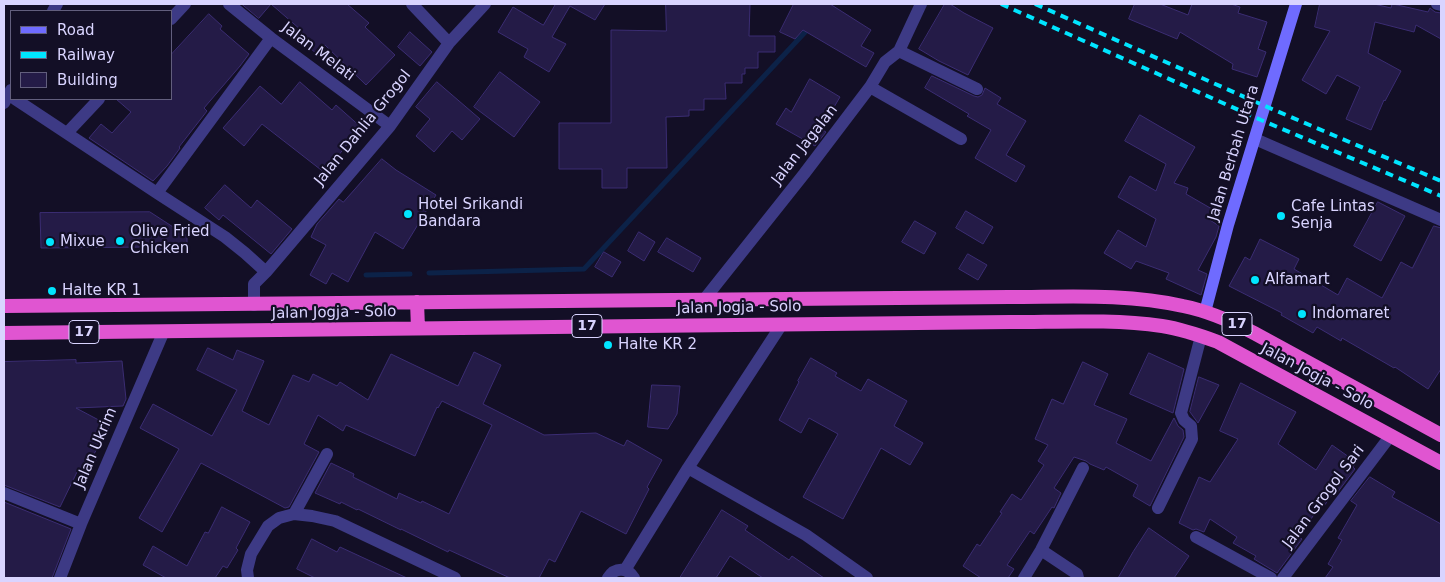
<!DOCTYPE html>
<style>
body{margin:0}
#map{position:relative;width:1445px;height:582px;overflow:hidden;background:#130f26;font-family:"DejaVu Sans",sans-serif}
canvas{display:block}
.frame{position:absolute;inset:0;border:5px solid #d9d4ff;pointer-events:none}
.legend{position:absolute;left:10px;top:10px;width:162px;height:90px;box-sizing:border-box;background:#130f26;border:1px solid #625e7d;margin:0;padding:6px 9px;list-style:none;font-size:15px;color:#d9d4ff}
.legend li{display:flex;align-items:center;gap:10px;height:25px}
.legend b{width:25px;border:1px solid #625e7d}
</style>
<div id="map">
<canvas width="1445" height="582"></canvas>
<div class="frame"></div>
<ul class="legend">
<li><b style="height:6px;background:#6f6bff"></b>Road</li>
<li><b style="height:6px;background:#00e5ff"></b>Railway</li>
<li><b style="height:14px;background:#241b47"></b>Building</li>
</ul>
</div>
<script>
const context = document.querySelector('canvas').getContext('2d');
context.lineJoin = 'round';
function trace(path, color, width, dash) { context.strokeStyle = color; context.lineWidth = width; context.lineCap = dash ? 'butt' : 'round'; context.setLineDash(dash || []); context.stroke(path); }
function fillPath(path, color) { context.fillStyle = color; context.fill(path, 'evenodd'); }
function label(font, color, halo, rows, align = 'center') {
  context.font = font + ' "DejaVu Sans",sans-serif'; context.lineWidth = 4.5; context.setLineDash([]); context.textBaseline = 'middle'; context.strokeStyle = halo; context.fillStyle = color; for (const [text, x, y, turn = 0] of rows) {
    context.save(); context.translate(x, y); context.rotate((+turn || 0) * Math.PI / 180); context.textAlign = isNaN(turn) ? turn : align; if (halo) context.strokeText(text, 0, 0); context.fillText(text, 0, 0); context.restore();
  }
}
trace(new Path2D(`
 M429 273 584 269 809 28
 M366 275 410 274`), '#0c2248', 5);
const building = new Path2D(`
 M242 4H347L369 23 365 27 395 55 366 85 325 45 317 54 296 36 301 30 271 4 259 18Z
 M556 4H605L595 20 570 6 552 37 566 44 549 72 524 57 528 49 498 32 513 7 543 25Z
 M666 4H750L749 36H775V52H758V68H745V74H742V83H725L726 99H704V110H689V116L666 117 667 168H627V188H602V169H559V123H611V30L666 31Z
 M794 4H830L871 30 861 46 874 53 866 67 803 30 795 39 780 32Z
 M945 4H950L964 13 993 28 968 75 939 61 919 49Z
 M1135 4H1160L1188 15 1192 4H1231L1240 7 1238 13 1267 22 1258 49 1266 52 1257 77 1232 69 1233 64 1180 32 1177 39 1129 19Z
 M1320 4H1374L1391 8 1392 4H1393L1428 12 1430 8 1435 12 1441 13V39L1416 25 1414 32 1375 22 1368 53 1401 71 1385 101 1384 100 1371 130 1346 119 1360 87 1337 75 1326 94 1302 80 1330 31 1315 27Z
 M209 14 222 26 220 29 249 54 240 66 204 108 207 111 179 147 180 148 167 166 153 181 89 138 101 124 112 133 131 112 116 99H171V55Z
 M410 32 432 52 420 66 398 47Z
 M500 72 540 102 514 137 474 107Z
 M932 76 974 96 978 97 982 95 985 88 1001 98 997 104 1026 121 1006 155 1025 166 1016 182 975 158 991 130 967 116 969 114 925 88Z
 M810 79 840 97 821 129 826 132 815 146 776 124 786 108 791 112Z
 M300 82 332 110 336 105 363 129 350 144 348 143 325 173 262 124 244 146 223 128 260 86 281 104Z
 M437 82 480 119 462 140 452 131 434 152 416 136 430 119 416 107Z
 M1140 115 1195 147 1174 183 1188 188 1186 194 1212 209 1207 218 1219 226 1216 237 1198 270 1207 274 1201 295 1166 279 1169 273 1136 261 1131 269 1104 253 1118 230 1146 247 1156 219 1118 197 1130 176 1156 191 1166 164 1125 141Z
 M382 159 396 170 436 195 403 249 375 232 348 282 332 273 326 284 310 275 326 245 311 237 317 224 339 199 343 202Z
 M225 185 251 208 257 200 292 229 271 254 223 215 219 220 205 208Z
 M1378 202 1405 216 1381 261 1354 246Z
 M966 211 993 227 983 244 956 228Z
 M150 212 187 236V250L148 251V247L41 248 40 213Z
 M915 221 936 233 924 254 902 242Z
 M1434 226 1441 228V369L1428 389 1395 367 1394 368 1342 338 1341 341 1317 327 1313 333 1281 315 1282 313 1229 286 1245 257 1250 260 1260 239 1299 259 1294 269 1338 295 1347 278 1382 298 1401 262 1412 268Z
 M639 232 655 242 644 261 628 251Z
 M667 238 701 258 693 272 658 252Z
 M604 252 621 262 612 277 595 267Z
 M968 254 987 265 978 280 959 269Z
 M208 348 233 360 237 350 264 361 242 411 269 425 293 375 309 382 313 374 337 386 340 382 368 400 391 354 458 386 474 352 501 365 483 404 544 435 596 433 624 446 627 440 662 460 647 487 649 489 626 534 581 511 555 562 549 559 539 578H510L449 550 448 552 401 529V530L358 509 357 510 341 502 340 504 315 493 331 463 354 474 353 477 397 499 399 493 421 503 422 501 449 514 492 425 442 401 438 408 437 407 415 456 346 425 343 431 318 415 304 444 319 452 289 507 285 508 201 463 162 532 139 518 179 449 140 428 153 404 212 436 237 390 197 370Z
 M1149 353 1184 369 1173 413 1130 394Z
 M811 358 837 373 835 376 861 391 868 379 907 401 894 426 923 443 910 465 881 448 843 519 803 497 838 434 809 418 801 433 779 420 799 382 798 381Z
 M76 360V363L122 361 126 399 123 406 76 408 110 426 94 454 98 456 88 476 78 470 60 507 4 485V362Z
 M1083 362 1108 374 1094 405 1127 419 1116 443 1151 461 1174 418 1178 426 1183 430 1184 437 1150 506 1133 496 1138 485 1106 467 1104 470 1090 464 1086 461 1074 457 1054 488 1061 493 1054 508 1052 507 1034 534 1030 531 1007 565 1014 569 1008 578H981L963 566 977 544 980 546 1002 513 1000 512 1012 494 1021 500 1044 465 1038 461 1048 445 1035 439 1052 399 1063 404Z
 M1199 377 1219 385 1198 423 1190 412Z
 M1241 383 1296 412 1278 444 1316 470 1332 445 1356 462 1353 467 1355 469 1337 493 1334 492 1324 506 1321 504 1299 537 1302 539 1277 573 1254 559 1256 556 1233 543 1237 537 1210 519 1204 532 1196 529 1193 530 1179 523 1199 477 1210 482 1238 439 1220 431Z
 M652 385 680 386 677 414 668 429 648 427Z
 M1370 477 1395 492 1392 497 1441 524V578H1325L1333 567 1328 564 1342 540 1338 538 1357 505 1351 501Z
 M4 502 71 529 52 578H4Z
 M222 507 250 522 236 548 238 550 227 568 223 566 215 578H166L143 565 153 546 187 566 205 532 208 533Z
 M722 510 748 526 745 530 789 560 792 556 824 578H763L730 556 716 578H680Z
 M1149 528 1189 556 1174 578H1118L1133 552Z
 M312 539 337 552 340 547 407 578H315L297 569Z`);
fillPath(building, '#241b47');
trace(building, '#3b2d73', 1);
trace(new Path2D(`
 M229 4 271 38 390 126
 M412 4 449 43
 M1437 4 1441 5
 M53 11 57 4
 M171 19 185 4
 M899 51 977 89
 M870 87 961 139
 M15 99 157 193 225 237 245 253 266 272 254 284V305
 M4 103 11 90
 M67 133 99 99
 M1255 139 1441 220
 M157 193 271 38
 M266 272 390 126 449 43 485 4
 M703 301 804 174 870 87 885 62 899 51 921 4
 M688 468 806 535 867 578
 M4 493 81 524
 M1158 508 1192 439 1191 426 1184 420 1181 413 1201 336
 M294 514 327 454
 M1196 537 1271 578
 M1041 550 1077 574 1078 578
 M625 570 688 468 782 324
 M60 578 81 524 164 331
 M248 578 247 570 251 554 268 526 279 518 294 514 312 516 335 521 455 578
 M608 578C615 567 627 567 634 578
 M1024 578 1041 550 1083 468
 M1283 578 1391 435`), '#3d3a85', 12);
trace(new Path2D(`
 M1205 312 1228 225 1296 4`), '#6f6bff', 12);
trace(new Path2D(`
 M417 302 418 328
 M4 306 1009 297C1066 297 1127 293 1183 306 1208 311 1231 321 1254 333L1441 435
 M4 333 1010 322C1060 322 1112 319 1162 326 1181 329 1199 335 1218 342L1441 463`), '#e055d1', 14);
trace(new Path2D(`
 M1001 4 1261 120 1441 196
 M1035 4 1265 106 1441 181`), '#00e5ff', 4, [8, 6]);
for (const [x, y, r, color] of [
 [408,214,5,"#00e5ff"],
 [1281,216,5,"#00e5ff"],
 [120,241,5,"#00e5ff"],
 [50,242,5,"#00e5ff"],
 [1255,280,5,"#00e5ff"],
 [52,291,5,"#00e5ff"],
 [1302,314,5,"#00e5ff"],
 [608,345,5,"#00e5ff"]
]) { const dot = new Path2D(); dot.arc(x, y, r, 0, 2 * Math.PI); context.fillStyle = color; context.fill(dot); trace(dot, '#130f26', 2); }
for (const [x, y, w] of [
 [1237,324,30],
 [587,326,30],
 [84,332,30]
]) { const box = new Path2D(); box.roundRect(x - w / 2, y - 11.5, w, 23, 4); context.fillStyle = '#130f26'; context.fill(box); trace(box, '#d9d4ff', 1); }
label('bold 14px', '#d9d4ff', null, [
 ["17",1237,324],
 ["17",587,326],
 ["17",84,332]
]);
label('15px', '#d9d4ff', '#130f26', [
 ["Jalan Melati",318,52,37],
 ["Jalan Dahlia Grogol",363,128,-51],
 ["Jalan Jagalan",805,145,-52],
 ["Jalan Berbah Utara",1234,153,-73],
 ["Jalan Jogja - Solo",739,308,-1],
 ["Jalan Jogja - Solo",334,313,-1],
 ["Jalan Jogja - Solo",1317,377,28],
 ["Jalan Ukrim",96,448,-67],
 ["Jalan Grogol Sari",1324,497,-53]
]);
label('15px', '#d9d4ff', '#130f26', [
 ["Hotel Srikandi",418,205],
 ["Bandara",418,222],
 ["Cafe Lintas",1291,207],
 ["Senja",1291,224],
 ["Olive Fried",130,232],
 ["Chicken",130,249],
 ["Mixue",60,242],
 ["Alfamart",1265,280],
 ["Halte KR 1",62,291],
 ["Indomaret",1312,314],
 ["Halte KR 2",618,345]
], 'left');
</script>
